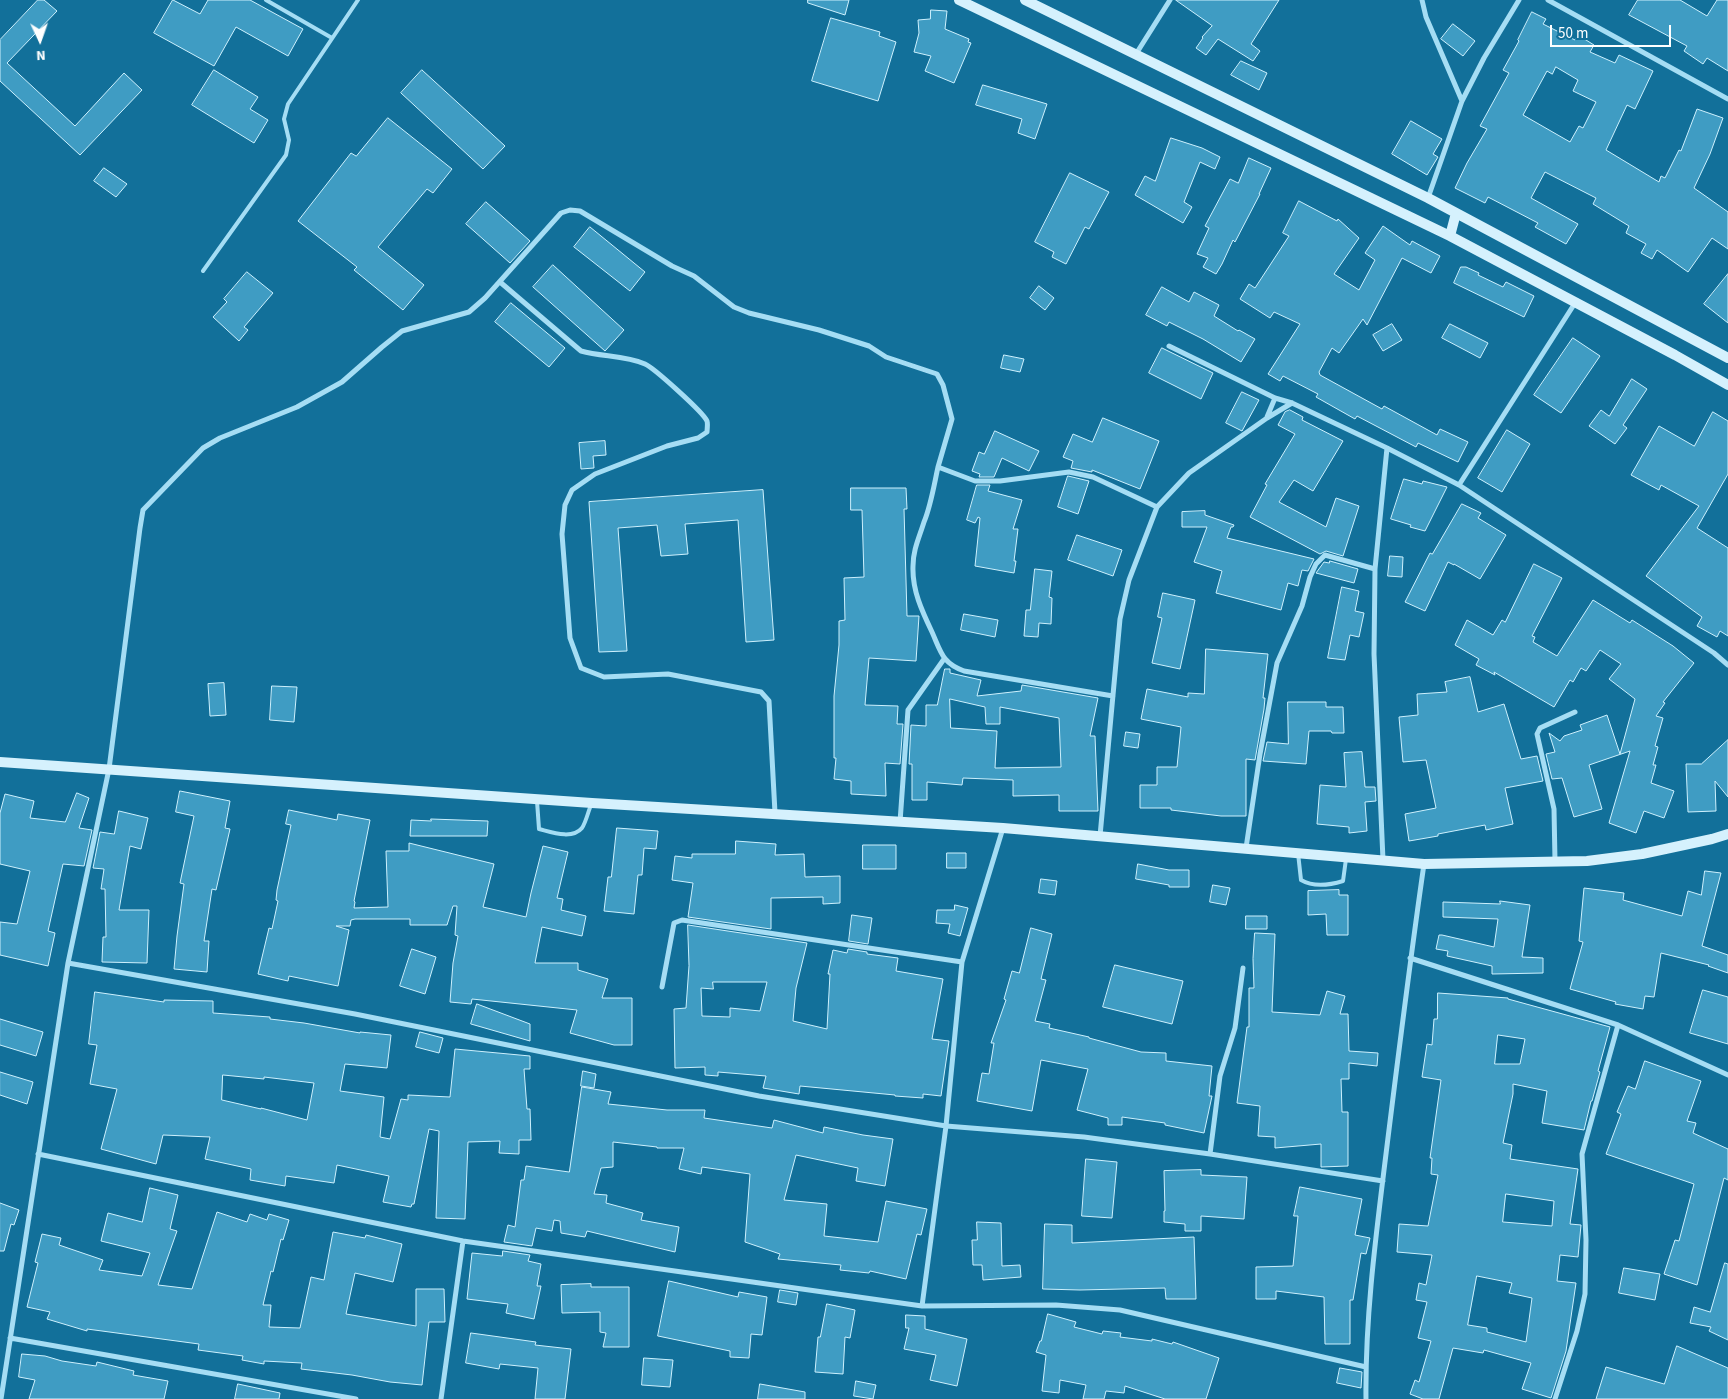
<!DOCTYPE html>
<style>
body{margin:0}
#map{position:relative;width:1728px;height:1399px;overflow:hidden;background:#12709a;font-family:"Source Sans 3",sans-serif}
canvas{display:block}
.north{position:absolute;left:15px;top:15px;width:50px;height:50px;-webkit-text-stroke:4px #12709a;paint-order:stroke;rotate:177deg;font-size:14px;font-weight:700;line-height:20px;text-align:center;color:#fff}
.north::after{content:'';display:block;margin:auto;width:18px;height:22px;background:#fff;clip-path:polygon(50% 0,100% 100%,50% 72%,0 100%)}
.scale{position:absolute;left:1550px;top:25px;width:121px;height:22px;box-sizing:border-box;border:2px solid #fff;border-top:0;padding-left:6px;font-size:15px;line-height:18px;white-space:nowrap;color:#fff;-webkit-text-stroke:4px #12709a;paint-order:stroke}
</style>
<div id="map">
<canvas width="1728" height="1399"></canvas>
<div class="north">N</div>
<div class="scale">50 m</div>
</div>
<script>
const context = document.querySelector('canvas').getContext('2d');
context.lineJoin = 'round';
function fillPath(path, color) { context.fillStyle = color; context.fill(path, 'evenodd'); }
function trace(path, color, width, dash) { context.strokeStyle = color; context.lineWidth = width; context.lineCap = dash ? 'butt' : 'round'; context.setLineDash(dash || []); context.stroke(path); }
const building = new Path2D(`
 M38 0H44L57 11 7 63 75 126 124 73 142 90 80 155 0 81V40Z
 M173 0 200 14 208 0H250L303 29 288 56 236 27 214 66 154 33Z
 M808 0H849L845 15 808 3Z
 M1176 0H1279L1251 44 1260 51 1253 61 1218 39 1206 55 1196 48 1203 38 1202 37 1212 26Z
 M1638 0H1680L1707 16 1717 0H1728V71L1707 58 1703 64 1684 51 1687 46 1629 15Z
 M931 10 947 11 945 29 969 39 968 42 971 43 954 83 925 71 931 56 914 52 919 33 918 20 930 19Z
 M1532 12 1546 19 1543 24 1575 40 1578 35 1594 45 1590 52 1615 63 1619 55 1653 71 1635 109 1627 105 1606 150 1659 182 1661 176 1665 178 1679 150 1681 151 1697 109 1723 118 1710 154 1694 188 1728 212V249L1712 238 1688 272 1657 250 1652 259 1641 253 1646 244 1626 233 1629 226 1593 204 1596 198 1545 172 1531 198 1578 224 1566 244 1535 227 1538 223 1488 197 1485 203 1455 188 1467 163 1487 129 1480 126 1509 73 1503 70 1519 41 1518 40ZM1556 67 1578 80 1573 91 1596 102 1583 128 1579 126 1570 142 1523 115 1547 71 1552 74Z
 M831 18 880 32 879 36 896 42 878 101 812 81Z
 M1453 24 1475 41 1463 56 1441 39Z
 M1241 61 1267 73 1259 90 1231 75Z
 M214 70 258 97 250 109 268 120 254 143 192 105Z
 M422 70 505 146 483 169 401 93Z
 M983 85 1047 104 1035 139 1018 133 1022 119 976 105Z
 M388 118 452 169 433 193 427 189 378 247 424 285 403 310 354 270 357 267 298 221 351 153 356 156Z
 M1411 121 1442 139 1433 154 1438 157 1427 175 1392 154Z
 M1171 138 1202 148 1220 157 1215 169 1200 162 1184 202 1192 207 1183 223 1135 195 1145 176 1155 181Z
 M1249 158 1271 168 1259 194H1260L1235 242 1233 240 1222 264 1216 274 1203 267 1208 258 1197 254 1209 228 1205 226 1230 179 1238 183Z
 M104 168 127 184 116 197 94 181Z
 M1070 173 1109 192 1089 229 1085 227 1066 264 1052 257 1054 252 1035 242Z
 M1299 201 1337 221 1338 219 1359 238 1334 274 1359 290 1375 260 1365 253 1383 226 1410 245 1412 241 1440 256 1431 273 1402 258 1367 325 1363 319 1339 353 1332 348 1319 372 1320 375 1382 409 1384 406 1437 435 1440 429 1468 442 1458 462 1418 443 1416 447 1357 416 1355 419 1316 397 1318 394 1283 376 1280 381 1268 374 1300 324 1274 312 1270 318 1240 299 1249 284 1255 288 1289 236 1283 233Z
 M486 202 530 241 510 263 466 224Z
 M590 227 645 272 630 291 574 247Z
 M553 265 624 330 605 351 533 287Z
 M1461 267H1466L1479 273 1478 275 1503 287 1506 282 1534 296 1524 317 1454 283Z
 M247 272 273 293 244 327 248 330 239 341 213 317 227 302 224 299Z
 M1728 274V323L1704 304Z
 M1039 286 1054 298 1045 310 1030 298Z
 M1162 287 1189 302 1194 292 1219 305 1214 316 1238 331 1239 330 1255 339 1241 362 1203 339 1169 322 1167 326 1146 315Z
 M511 303 565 348 549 367 495 322Z
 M1392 324 1402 340 1383 351 1373 335Z
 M1450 324 1488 343 1480 358 1442 338Z
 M1573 338 1600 356 1561 413 1534 395Z
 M1162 348 1213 373 1201 399 1149 373Z
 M1004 355 1024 359 1020 372 1001 368Z
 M1632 379 1647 389 1623 425 1627 428 1615 444 1589 426 1601 410 1609 416Z
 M1242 392 1259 400 1242 431 1226 423Z
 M1290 410 1303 417 1302 420 1343 441 1313 491 1294 480 1279 502 1326 527 1336 498 1359 506 1343 556 1326 551 1320 554 1250 517 1267 485 1265 484 1295 434 1278 425 1285 412Z
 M1713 412 1728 421V474L1697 528 1728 548V636L1720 631 1717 637 1697 626 1702 617 1646 576 1699 506 1661 485 1659 490 1631 475 1659 426 1694 446Z
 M1103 418 1159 441 1140 489 1092 470V472L1071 468 1073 461 1063 457 1073 434 1092 442Z
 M1507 430 1530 444 1502 492 1478 478Z
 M995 431 1039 451 1029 471 1002 458 994 477H979L980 474 972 471 979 452 984 454Z
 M605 441 606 455 593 456 594 468 581 469 579 443Z
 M1068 476 1089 481 1078 514 1058 507Z
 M1404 479 1422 484 1423 481 1447 487 1425 531 1410 527 1411 525 1391 519Z
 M977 485H990L988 491 1022 500 1013 529H1018L1014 561H1016L1014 573 975 566 980 518 978 517 975 523 967 520Z
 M851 488H906L907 509H904L907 616H919L916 661 869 658 865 705 898 706 897 724H903L900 764 885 763 886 796 851 794V781L834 779 836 758H834V696L839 645V621L845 620 844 578 864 577 862 510H851Z
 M763 490 774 640 746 642 738 520 685 524 688 554 661 556 657 525 618 528 627 651 599 652 589 502Z
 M1462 504 1481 513 1478 518 1506 535 1480 579 1454 564V565L1448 562 1425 611 1405 602 1430 553 1432 554Z
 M1205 511V515L1234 525 1233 527H1231L1227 538 1314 559 1308 571 1302 570 1298 586 1288 583 1281 610 1216 593 1222 571 1194 562 1207 527H1182V512Z
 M1077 535 1122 550 1113 576 1068 560Z
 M1390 556 1403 557 1402 577 1388 576Z
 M1330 561 1358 569 1354 583 1316 573 1324 562 1329 563Z
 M1534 564 1562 578 1532 636 1535 637 1533 642 1557 656 1593 600 1630 623 1632 620 1673 646 1694 663 1663 702 1665 703 1656 716 1663 718 1655 746 1658 747 1653 765H1656L1651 783 1674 791 1664 818 1644 811 1636 833 1609 823 1630 751 1589 765 1602 809 1574 817 1562 778 1552 779 1546 754 1555 752 1549 733 1560 741 1564 736 1582 730 1580 725 1607 715 1620 754 1635 699 1609 679 1621 664 1600 650 1586 671 1581 668 1573 682 1570 680 1554 707 1494 672 1495 675 1476 665 1479 659 1455 645 1467 620 1493 635 1502 620 1505 622Z
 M1035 569 1052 571 1049 597 1052 598 1051 624 1039 623 1038 637 1024 636 1026 610H1030Z
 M1342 587 1359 591 1355 611 1364 613 1359 637 1350 635 1345 660 1328 658Z
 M1163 593 1195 600 1180 669 1152 663 1162 618 1158 617Z
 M964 614 998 620 995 637 961 630Z
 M1206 649 1268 654 1263 698H1265L1264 709 1255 760 1246 759V816H1221L1171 810V808H1140V785H1157V767H1177L1181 727 1141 719 1147 689 1188 697V693L1204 694Z
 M945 669H950V673L981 680 977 696 1021 691 1022 685 1098 698 1090 736H1095L1098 811H1059V795L1013 796V780L963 778 962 785 927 782V800H912V764H909L911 725 926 726V705H937ZM950 699 985 707 986 724H1000V707L1059 718 1061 767 995 768 997 731 951 728Z
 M1470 677 1478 712 1504 704 1521 759 1537 756 1543 781 1505 788 1513 824 1486 830 1485 825 1438 834V836L1409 841 1405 814 1436 808 1426 760 1403 762 1399 717 1418 715 1417 694 1447 692 1445 682Z
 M224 683 226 715 210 716 208 684Z
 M272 686 297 687 294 722 270 720Z
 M1288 702H1326V707H1343L1344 733H1332L1331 731H1309L1306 764 1263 761 1267 742 1288 744Z
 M1126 732 1140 734 1138 748 1124 746Z
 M1728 740V797L1715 781 1716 811 1688 812 1686 764H1701Z
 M1362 752 1365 787H1375L1376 801 1365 802 1367 831 1349 833V827L1317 824 1320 785 1346 787 1344 753Z
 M180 791 230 801 225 828 230 829 216 890 212 889 204 941H209L207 972 174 969 177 936 184 884 180 883 194 816 176 812Z
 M77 793 89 798 79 828 92 830 84 866 63 864 48 931 55 933 48 966 0 955V922L17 924 30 871 0 864V813L5 794 34 801 30 818 65 822Z
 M289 810 337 820 338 814 370 820 354 901 355 902 354 908 388 907 386 851H409V843L494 864 483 907 526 917 531 893 543 846 568 852 557 898 563 899 561 910 586 916 582 936 542 927 535 963H578V970L608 979 602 998H632V1045H614L570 1033 577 1010 472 999 471 1004 450 1002 453 963 458 936 455 935 457 906H453L447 925H410V919H355L351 920 350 926H336L349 930 338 986 289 976 288 981 258 974 269 928 272 929 278 901 276 900 277 890 291 825 286 824Z
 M119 811 148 818 141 849 130 846 119 910H149L147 963 102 962 103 937H106L105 889H101L104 869 93 868 100 832 114 834Z
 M431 819 488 821 487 836H410L411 820 431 821Z
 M617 828 658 831 656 849 644 848 642 875H638L634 914 604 911 608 877H611Z
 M736 841 776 844 775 855 804 854 805 877 840 876V903L823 904V897L771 898V929L688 917 693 883 672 880 675 856 692 858V854H735Z
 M863 845H896V869H863Z
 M947 853H966V868H947Z
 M1138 864 1169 870H1189V887H1169V885L1136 879Z
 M1705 871 1721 873 1702 946 1728 955V973L1708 966 1709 965 1661 953 1654 997 1645 996 1643 1009 1615 1004 1616 1002 1570 989 1583 942 1579 941 1584 888 1624 893 1623 900 1682 916 1688 891 1701 895Z
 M1041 879 1057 881 1055 895 1039 893Z
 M1213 885 1230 888 1226 905 1210 902Z
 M1339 890V895H1348V935H1327L1326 914 1308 915V891Z
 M1500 901 1530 905 1522 957 1543 958V973L1492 974V966L1447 956 1448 951 1436 949 1439 935H1442L1494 947 1498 919 1443 917V902L1500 904Z
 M955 905 968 908 960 936 948 933 950 924 936 923 937 910H954Z
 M852 915 872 918 868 944 849 941Z
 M1246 916H1267V929H1246Z
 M688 925 807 943 796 988 793 1021 827 1029 830 974H828L833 950 847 953 848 949 867 952V954L898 958 896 971 943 979 932 1039 949 1041 941 1096 923 1094V1098L895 1096V1095L800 1086 799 1094 763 1088 766 1076 718 1072V1076L705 1075V1067L675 1068 674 1009 686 1008 689 966ZM713 982H767L760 1011 730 1008V1017L702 1016 701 988 713 989Z
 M1031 928 1052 934 1041 979 1046 980 1035 1021 1050 1024 1049 1028 1089 1037V1038L1141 1052 1166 1053V1061L1212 1066 1209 1096H1212L1204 1133 1165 1125V1123L1122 1117V1125H1108V1118L1077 1110 1088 1069 1041 1060 1032 1111 977 1101 982 1073 989 1074 994 1043H991L1006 1000 1004 999 1012 971 1019 973Z
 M1255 933 1275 934 1272 1012 1320 1015 1327 991 1345 996 1340 1014H1348L1349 1051 1378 1053 1377 1066 1349 1063V1079H1341L1342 1112H1348V1166L1321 1167V1144L1275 1148V1137L1258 1136 1260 1106 1237 1103 1247 1027H1249V988H1254L1253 959Z
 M412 949 436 957 425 994 400 986Z
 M1115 965 1183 981 1172 1024 1103 1007Z
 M1703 990 1728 997V1044L1690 1033Z
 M95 992 164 1002V1000L213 1001V1013L270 1017V1019L304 1023 360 1033V1032L391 1035 387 1068 345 1064 340 1091 384 1097 380 1137 390 1139 401 1099 408 1100V1095L450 1097 455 1049 530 1056V1069H524L527 1109H530L531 1140H519V1154L499 1153 500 1141 468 1142 465 1219 436 1218 439 1131 429 1129 414 1204H412L411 1207 383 1202 389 1176 337 1165 334 1183 286 1176 285 1186 250 1180 251 1169 205 1159 210 1137 163 1135 156 1164 101 1149 117 1089 90 1084 97 1045 89 1044ZM223 1075 264 1079V1077L314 1083 307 1120 261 1108V1109L222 1100Z
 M1438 993 1508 998V999L1610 1027 1598 1071 1600 1072 1592 1101H1591L1584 1130 1542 1123 1547 1091 1513 1084V1094L1503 1143 1512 1145 1510 1159 1578 1169 1570 1224 1581 1225 1578 1257 1560 1255 1557 1281 1576 1283 1566 1351 1551 1398 1522 1389 1531 1363 1484 1350 1483 1353 1453 1348 1439 1399H1423L1410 1394 1415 1380 1419 1382 1431 1341 1418 1338 1427 1302 1416 1300 1419 1283 1426 1285 1432 1255 1397 1252 1399 1224 1428 1226 1438 1175 1431 1174 1432 1158H1430L1441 1080 1422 1077 1427 1044 1432 1045 1434 1019H1437ZM1498 1035 1525 1039 1520 1064H1495ZM1506 1194 1554 1201 1552 1226 1503 1222ZM1477 1276 1512 1283 1509 1293 1532 1298 1526 1342 1487 1332V1328L1468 1325Z
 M477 1004 530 1024V1041L471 1024Z
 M0 1019 43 1032 36 1056 0 1045Z
 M420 1032 443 1038 439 1053 416 1047Z
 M1645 1061 1701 1081 1687 1121 1696 1123 1693 1133 1728 1149V1180L1724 1178 1697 1285 1664 1274 1675 1240 1679 1241 1694 1184 1606 1154 1621 1114 1617 1112 1628 1086 1635 1089Z
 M583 1071 596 1074 594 1088 581 1086Z
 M0 1072 33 1082 27 1104 0 1095Z
 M582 1087 611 1092 608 1104 667 1110H705L704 1118 772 1128 774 1120 823 1133 824 1127 863 1135 893 1139 885 1186 856 1181 858 1168 796 1155 784 1200 827 1204 824 1236 878 1242 886 1201 927 1209 921 1235 917 1234 906 1279 870 1271 869 1273 840 1270 841 1265 778 1259 780 1254 745 1242 750 1174 702 1167 701 1174 679 1169 684 1148H657V1147L613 1142V1167L601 1168 594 1194 607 1195 606 1203 643 1213 641 1220 679 1227 675 1252 587 1231 585 1237 561 1233 560 1221 554 1220 552 1231 536 1228 532 1246 504 1242 508 1225 515 1227 521 1180H524L526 1166 569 1172Z
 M1086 1159 1117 1162 1112 1218 1082 1216Z
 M1201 1170V1175L1247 1177 1244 1219 1201 1216V1231H1185V1224L1164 1222V1211H1165L1164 1171Z
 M1300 1187 1362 1199 1355 1235 1370 1238 1366 1254 1361 1253 1353 1300H1350V1344H1325L1324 1297 1276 1291V1299H1256V1267L1293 1266 1298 1216H1294Z
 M150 1188 178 1195 170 1229 177 1231 158 1285 192 1289 217 1212 247 1222 250 1214 267 1220 269 1214 289 1220 283 1240 281 1239 273 1272 271 1271 263 1305H271L269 1327 300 1328 311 1277 324 1280 333 1232 365 1238 366 1235 402 1244 393 1282 355 1273 346 1314 416 1326V1289H444L445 1322H429L422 1385 390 1382 352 1375 301 1369 302 1363 264 1361V1364L242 1360 243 1356 198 1350 199 1344 87 1329V1331L47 1319 50 1312 27 1307 38 1263 35 1262 42 1234 61 1238 59 1245 103 1260 99 1270 142 1276 150 1253 101 1241 108 1213 142 1222Z
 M0 1203 19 1210 14 1225 11 1224 4 1251H0Z
 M977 1222 1001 1223 1002 1266 1020 1265 1021 1277 983 1280 982 1265H973L972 1240H977Z
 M1045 1224 1072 1225V1243L1194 1237 1196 1299H1166L1165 1288 1080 1290 1043 1289Z
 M503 1251 530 1255 528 1261 541 1264 537 1286H541L534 1319 506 1313 508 1304 467 1299 472 1253 502 1256Z
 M1725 1263 1728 1264V1340L1709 1331 1711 1327 1690 1323 1694 1307 1710 1312Z
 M1624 1268 1660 1274 1655 1300 1619 1293Z
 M669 1281 738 1297 739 1292 767 1297 762 1335 751 1334 749 1358 730 1357V1351L658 1336Z
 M591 1284V1287H629V1347H603L606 1333 600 1332V1312L562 1313 561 1285Z
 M780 1290 798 1293 796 1305 778 1302Z
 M827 1304 855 1310 850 1338 845 1337 843 1374 815 1372 818 1337H820Z
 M1048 1314 1076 1322 1074 1327 1102 1334 1103 1331 1121 1333 1120 1337 1152 1341V1339L1172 1344 1173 1342 1219 1358 1206 1399H1165L1125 1386 1124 1393 1106 1391 1104 1399H1083L1086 1385 1060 1380 1059 1393 1042 1391 1046 1355 1036 1352 1040 1341H1041Z
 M906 1315 925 1316V1329L967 1339 957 1386 930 1380 936 1355 904 1349 909 1328H906Z
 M471 1333 536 1342 535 1345 571 1349 565 1399H535L538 1368 500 1364 499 1369 466 1363Z
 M1677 1346 1728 1368V1399H1596L1606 1367 1664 1384Z
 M22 1354 45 1356 62 1361 96 1366 97 1362 134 1371 133 1375 168 1381 164 1399H29L35 1380 19 1377Z
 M644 1358 673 1360 670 1387 642 1385Z
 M1340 1368 1362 1372 1361 1388 1337 1383Z
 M856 1381 876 1385 873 1399 854 1396Z
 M238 1384 280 1393 279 1399H235Z
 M760 1384 805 1392V1399H758Z`);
fillPath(building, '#3f9cc3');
trace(building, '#cdf0fd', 1);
trace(new Path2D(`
 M266 0 332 38
 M203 271 286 155 289 140 284 119 288 104 358 0
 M537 801 539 829C551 832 572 840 582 828 586 822 588 812 591 805
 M1298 853 1301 880C1313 887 1330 885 1343 881L1346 859`), '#a5ddf4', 4);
trace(new Path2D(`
 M1422 0 1426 17 1462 101
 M1548 0 1728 99
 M1136 54 1170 0
 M1428 198 1462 101 1484 58 1519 0
 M500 282 581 351C602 357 625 355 645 364 654 368 703 412 707 421 708 424 707 429 707 432L698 438 667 446 595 474 572 490 565 505 562 534 570 638 581 668 604 677 668 674 761 692 769 701 775 813
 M1169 346 1275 398 1292 403 1387 448 1459 485 1714 653 1728 665
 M1267 417 1275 398
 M938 467C934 485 931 505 924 522 919 538 913 550 913 566 912 590 922 611 932 632 941 652 942 663 964 671L1113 696
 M1459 485 1575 303
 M900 822 908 710 944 659
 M1100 836 1120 619 1129 580 1157 507 1189 473 1267 418 1292 403
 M1246 848 1260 754 1277 663 1302 606 1310 577 1316 564 1325 555 1375 569
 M1383 860 1374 654 1375 569 1387 448
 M1555 861 1554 809 1537 734 1540 728 1575 712
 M1410 958 1618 1025 1728 1075
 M68 963 355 1014 759 1096 946 1126 1084 1137 1210 1154 1383 1181
 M662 987 674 923 682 920 962 962
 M38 1154 463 1241 922 1306 1056 1305 1120 1310 1366 1367
 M1210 1154 1220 1076 1235 1028 1243 968
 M922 1306 946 1126 962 962 1003 828
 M10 1338 356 1399
 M1 1399 68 963 109 769 140 528 143 510 203 448 220 438 297 407 342 382 382 347 402 331 469 312 485 298 561 213 570 210 580 211 672 266 694 276 734 307 749 313 819 330 869 346 886 357 937 374 943 385 952 419 938 467 975 481H1000L1069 472 1093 477 1157 507
 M441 1399 463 1241
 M1366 1399C1365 1317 1376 1235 1386 1154 1398 1057 1410 961 1424 864
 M1555 1399 1577 1331 1585 1294 1586 1240 1582 1154 1618 1025`), '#a5ddf4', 5);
trace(new Path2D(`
 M959 0 1450 236 1675 355 1728 385
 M1025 0 1428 198 1728 358
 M1450 236 1456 213
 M0 762 592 803 1003 828 1424 864 1587 861 1642 854 1712 839 1728 834`), '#d5f1fd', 10);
</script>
